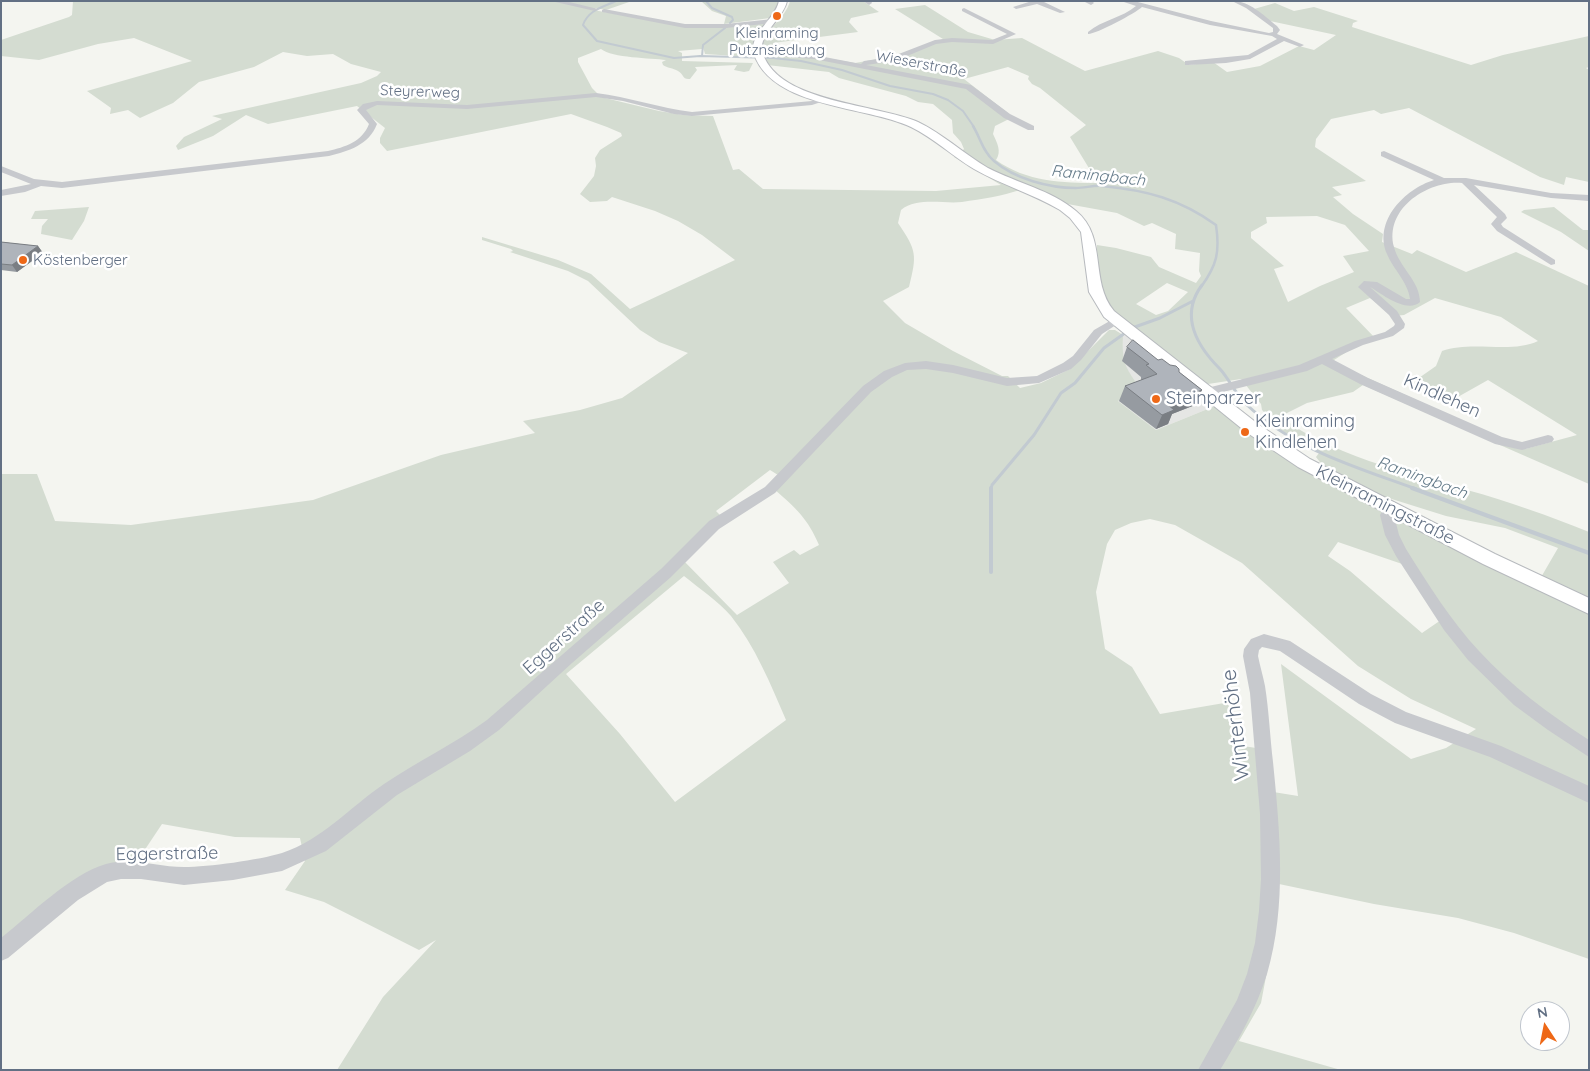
<!DOCTYPE html>
<meta charset="utf-8">
<style>
body{margin:0}
#map{position:relative;width:1590px;height:1071px;overflow:hidden;background:#f4f5f0;font-family:Quicksand,sans-serif}
canvas{display:block}
.frame{position:absolute;inset:0;border:2px solid #627084;pointer-events:none}
.north{position:absolute;left:1520px;top:1001px;width:50px;height:50px;box-sizing:border-box;background:#fff;border:1px solid #c0c6ce;border-radius:50%;rotate:349deg;font-size:14px;font-weight:700;line-height:20px;text-align:center;color:#627084}
.north::after{content:'';display:block;margin:auto;width:18px;height:22px;background:#ee6817;clip-path:polygon(50% 0,100% 100%,50% 72%,0 100%)}
</style>
<div id="map">
<canvas width="1590" height="1071"></canvas>
<div class="frame"></div>
<div class="north">N</div>
</div>
<script>
const context = document.querySelector('canvas').getContext('2d');
context.lineJoin = 'round';
function fillPath(path, color) { context.fillStyle = color; context.fill(path, 'evenodd'); }
function trace(path, color, width, dash) { context.strokeStyle = color; context.lineWidth = width; context.lineCap = dash ? 'butt' : 'round'; context.setLineDash(dash || []); context.stroke(path); }
function label(font, color, halo, rows, align = 'center') {
  context.font = font + ' Quicksand,sans-serif'; context.lineWidth = 5; context.setLineDash([]); context.textBaseline = 'middle'; context.strokeStyle = halo; context.fillStyle = color; for (const [text, x, y, turn = 0] of rows) {
    context.save(); context.translate(x, y); context.rotate((+turn || 0) * Math.PI / 180); context.textAlign = isNaN(turn) ? turn : align; if (halo) context.strokeText(text, 0, 0); context.fillText(text, 0, 0); context.restore();
  }
}
fillPath(new Path2D(`
 M1123 335 1128 336 1215 406 1156 430 1118 401 1138 392 1140 388 1125 367 1122 358Z`), '#e5e6e4');
fillPath(new Path2D(`
 M73 1H632L606 10 596 8 593 10 690 27 769 23 755 54 751 57 705 54 703 47 702 49 678 51 682 53V61L753 63 749 71 744 72 734 70 737 65 695 67 697 70 690 79C682 80 684 74 678 71 673 68 667 68 663 65L662 62 666 60C651 58 612 58 601 49L578 58V62L592 88 601 97 659 111 684 115 713 116 733 170 739 169 763 189 936 191 1001 185 954 157H959L1020 190C1002 196 982 199 962 202 943 204 917 197 901 210L898 223C917 251 917 255 909 287L883 301 905 323 953 351 1002 376H1008L1020 388 1041 383 1070 369 1109 330H1115L1123 335C1122 363 1124 365 1140 388L1138 392 1118 401 1156 430 1215 406 1244 430 1242 431 1247 435 1250 434 1589 612V959L1514 933 1458 918 1374 904 1279 884 1272 945 1261 1003 1239 1041 1341 1070H337L383 997 436 940 419 950 324 902 285 890 305 861 300 838 235 837 162 824 136 863 1 944V474H37L55 521 131 525 313 500 441 455 535 433 523 421 580 410 622 398 688 353 659 342 640 330 588 281 568 271 510 252 513 251 511 249 482 240V237L558 260 591 274 630 309 735 260 702 235 678 221 655 211 612 197 607 201 590 202 580 194 594 176 596 166 595 158 600 150 622 136 621 133 607 127 571 114 387 151 380 143V138L385 128 357 106 268 124 246 115 213 136 178 150 176 146 184 137 222 119 212 116 361 83 377 76 381 72 351 64 333 54 307 56 283 52 254 67 199 82 173 103 140 118 128 110 110 114 111 108 87 91 192 61 134 38 98 44 39 60 1 56V40L69 17 72 15ZM770 470 786 480 775 490C796 508 808 519 819 545L800 555 794 550 773 562 789 583 737 615 680 557 721 516 716 511ZM1150 519 1175 525 1242 563 1358 666 1411 699 1476 729 1446 748 1411 759 1281 664 1298 796 1261 790 1256 748 1237 745 1230 702 1160 714 1132 667 1105 649 1096 592 1107 544 1115 530 1131 523ZM1338 542 1405 565 1441 620 1422 633 1350 571 1328 556ZM684 576C700 589 718 601 731 616 755 646 771 685 786 720L675 802 620 734 566 674Z
 M701 1H781L770 18 724 24 726 16 712 11Z
 M790 1H863L879 12 851 18 849 22 858 32 773 43 772 52 809 55 855 63 895 56 943 39 895 9 925 5 968 32 995 40 1022 38 1085 71 1158 51 1179 58 1189 65 1213 62 1227 72 1260 66 1299 46 1314 50 1336 35 1270 21 1254 9 1275 3 1294 11 1314 7 1358 21 1353 23 1352 27 1471 65 1503 55 1589 36V67L1586 68 1589 70V182L1566 177 1564 185 1540 177 1409 108 1381 114 1374 110 1331 119 1316 139 1315 147 1366 181 1332 187 1342 195 1333 197 1353 214 1383 234 1382 242 1412 254 1417 250 1466 272 1516 252 1589 286V484L1363 385 1353 392 1307 403 1281 416C1322 452 1413 475 1467 490 1508 501 1549 516 1589 532V602L1540 579 1558 548 1505 528 1446 516 1363 490 1326 470 1316 457 1319 453 1293 439 1266 418 1267 415 1262 410 1261 404 1241 379 1208 384 1201 383C1174 361 1117 324 1102 295 1095 282 1096 260 1097 245L1116 248 1151 257 1159 267 1196 283 1201 276 1199 271 1200 253 1175 249 1176 234 1152 223 1144 226 1117 213 1062 203 1000 176 961 152 964 149 961 142 953 133 952 120 933 104 918 102 906 96 839 78 829 72 767 65C750 34 784 25 790 1ZM1008 67 1029 76 1028 79 1032 84 1040 88 1086 125 1070 137 1098 183C1062 183 1027 182 996 160 1002 151 997 143 993 134L995 126 1013 117 964 79ZM1317 216 1345 225 1369 251 1343 256 1354 272 1320 286 1288 302 1274 269 1284 266 1251 238V232L1267 223 1266 217ZM1167 283 1188 292 1168 311 1156 315 1136 304ZM1370 298 1394 316 1404 315 1435 298 1501 317 1538 341C1511 354 1472 340 1442 351L1436 366 1416 380 1456 398 1488 380 1577 435 1525 449 1337 364 1334 360 1356 346 1377 340 1346 308Z
 M89 207 84 221 72 240 41 234 42 226 48 219H31L35 211Z
 M1554 207 1583 230H1589V251L1561 232 1521 212 1524 210Z`), '#d4dcd1');
trace(new Path2D(`
 M616 1C603 7 588 10 583 25L597 41 674 58 700 56 773 58 801 61 842 70 890 86 933 94 948 100 963 111 974 127
 M706 1 712 8 732 17 733 20 730 23
 M702 56 703 45 725 28`), '#c2cad1', 2);
trace(new Path2D(`
 M973 126C980 137 983 152 994 161 1015 179 1049 188 1076 188 1085 188 1094 185 1102 186 1146 190 1180 199 1216 225 1220 252 1217 265 1201 287`), '#c2cad1', 2.5);
trace(new Path2D(`
 M1202 285C1179 316 1197 346 1220 369 1230 380 1235 394 1247 405 1295 450 1356 467 1416 489
 M991 489 992 485 1034 435 1061 393 1075 383 1104 348 1132 328 1160 318 1193 301`), '#c2cad1', 3);
trace(new Path2D(`
 M1412 488 1589 553
 M991 572V488`), '#c2cad1', 4);
const major = new Path2D(`
 M779 1H787C783 20 756 35 763 54 780 103 877 104 918 122 943 134 964 154 988 168 1017 183 1051 190 1076 211 1108 237 1089 281 1114 311L1258 424 1310 459 1495 554 1589 598V614L1483 564 1298 467 1246 432 1104 317 1089 292 1081 232 1070 218 1060 210C1033 194 1002 185 974 169 952 156 934 138 911 127 867 106 772 108 754 54 748 34 775 20 779 1Z`);
trace(major, '#b7babe', 2);
fillPath(new Path2D(`
 M551 1H565L598 9 595 11Z
 M863 1H871L872 3 869 5Z
 M1032 1H1045L1044 2 1065 12 1060 13 1037 4 1016 9 1013 7Z
 M1083 1H1092L1094 3 1091 5Z
 M1121 1H1134L1211 21 1269 33 1273 32V28L1246 8 1232 1C1250 1 1263 15 1277 26L1280 30 1277 34 1304 45 1300 47 1284 41 1250 59 1226 63 1188 65H1185V61L1248 55 1277 39 1272 36 1210 25 1142 7C1136 13 1094 35 1088 34V32C1102 20 1122 18 1136 6Z
 M964 8 1016 34 993 44 952 42 936 44 895 61 866 65 971 85 1010 114 1034 126V130H1028L1004 118 966 89 814 59 758 55 754 53 758 51 814 55 861 64 864 61 891 57 935 40 952 38 992 40 1007 34 962 11V9Z
 M604 9 685 24H726L773 19 776 21 773 23 726 28H685L602 12V10Z
 M596 93C628 97 660 108 692 112L812 101 823 98 827 100 812 105 692 116 674 114 623 101 596 97 467 109 377 105 366 110 377 124C369 145 349 151 329 156L62 188 41 186 25 192 1 196V190L31 184 1 172V166L34 179 62 182 328 151C345 147 362 142 369 124L357 110 363 104 377 101 467 105Z
 M1384 151 1444 178H1466L1551 193 1589 195V201L1551 198 1474 185 1505 214 1507 218 1501 224 1503 227 1555 260V264L1551 265 1497 231 1491 224 1497 217 1462 183C1429 180 1384 208 1394 247 1399 267 1420 281 1420 302 1407 314 1382 294 1370 287L1397 311 1405 324 1404 328 1393 336 1363 345 1332 359 1368 378 1502 437 1522 442 1548 435 1552 436 1554 439 1552 442 1522 450 1495 444 1360 384 1322 364 1307 371 1207 396 1201 392 1203 389 1299 365 1355 341 1385 332 1394 326 1395 324 1389 315 1358 287 1364 281 1377 282 1406 299H1410C1408 282 1393 269 1387 254 1373 221 1405 189 1434 180L1381 156V152Z
 M1115 318 1120 321 1119 323 1102 334 1081 360 1071 369 1039 383 1007 386 953 373 926 369 907 370 892 377 871 392 775 493 719 529 671 577 572 663 499 730 470 751 397 795 326 851 282 871 233 880 184 885 141 879H121L107 882 78 900 8 958 1 961V938C30 915 71 874 106 864 133 857 157 867 184 867 208 867 259 860 282 853 322 840 350 807 384 784 418 761 454 744 487 720L661 569 709 521 765 487 863 386 884 371 905 363 926 361 953 365 1007 378 1037 376 1063 363 1073 356 1094 330Z
 M1391 503 1396 505 1398 508 1394 515 1399 535 1406 549C1428 584 1451 621 1479 651 1511 686 1549 714 1589 740V757L1548 730 1514 705 1468 660 1444 630 1396 556 1385 535 1380 515 1386 505Z
 M1264 634 1290 641 1371 694 1406 712 1501 746 1589 786V803L1490 757 1395 723 1359 704 1280 651 1262 647 1259 650 1258 656C1260 666 1263 676 1265 686 1269 711 1270 737 1273 762 1280 832 1287 906 1267 974 1256 1009 1239 1039 1220 1070H1198L1237 1000 1247 974 1255 943 1259 911 1261 879 1260 814 1250 693 1243 656 1244 649 1251 639Z`), '#c7c9cd');
fillPath(major, '#fff');
fillPath(new Path2D(`
 M1 242 38 246 43 253 17 272 1 270Z
 M1127 347 1158 360 1179 372 1202 390 1195 405 1172 414 1168 424 1156 429 1119 401 1125 386 1141 380V377L1122 361Z`), '#969ba1');
fillPath(new Path2D(`
 M38 246 43 253 17 272 12 265Z
 M1202 390 1195 405 1172 414 1168 424 1156 429 1167 404Z`), '#7a7e83');
const building = new Path2D(`
 M1 242 38 246 12 265 1 264Z
 M1133 340 1158 360 1162 359 1170 365 1176 366 1179 369V372L1202 390 1167 404 1174 410 1162 415 1125 386 1157 374 1146 365 1149 364 1127 347Z`);
fillPath(building, '#afb4bb');
trace(building, '#7a7e83', 1);
for (const [x, y, r, color] of [
 [777,16,5,"#ee6817"],
 [23,260,5,"#ee6817"],
 [1156,399,5,"#ee6817"],
 [1245,432,5,"#ee6817"]
]) { const dot = new Path2D(); dot.arc(x, y, r, 0, 2 * Math.PI); context.fillStyle = color; context.fill(dot); trace(dot, '#fff', 2); }
label('15px', '#627084', '#fff', [
 ["Kleinraming",777,33],
 ["Putznsiedlung",777,50],
 ["Köstenberger",33,260,"left"]
]);
label('15px', '#627084', '#fff', [
 ["Wieserstraße",921,64,11],
 ["Steyrerweg",420,92,2]
]);
label('italic 16px', '#627988', '#fff', [
 ["Ramingbach",1098,176,6],
 ["Ramingbach",1422,478,20]
]);
label('18px', '#627084', '#fff', [
 ["Kindlehen",1442,396,24],
 ["Kleinramingstraße",1385,505,27],
 ["Eggerstraße",564,637,-42],
 ["Eggerstraße",167,854,-1]
]);
label('18px', '#627084', '#fff', [
 ["Steinparzer",1166,399],
 ["Kleinraming",1255,422],
 ["Kindlehen",1255,443]
], 'left');
label('21px', '#627084', '#fff', [
 ["Winterhöhe",1236,725,-97]
]);
</script>
